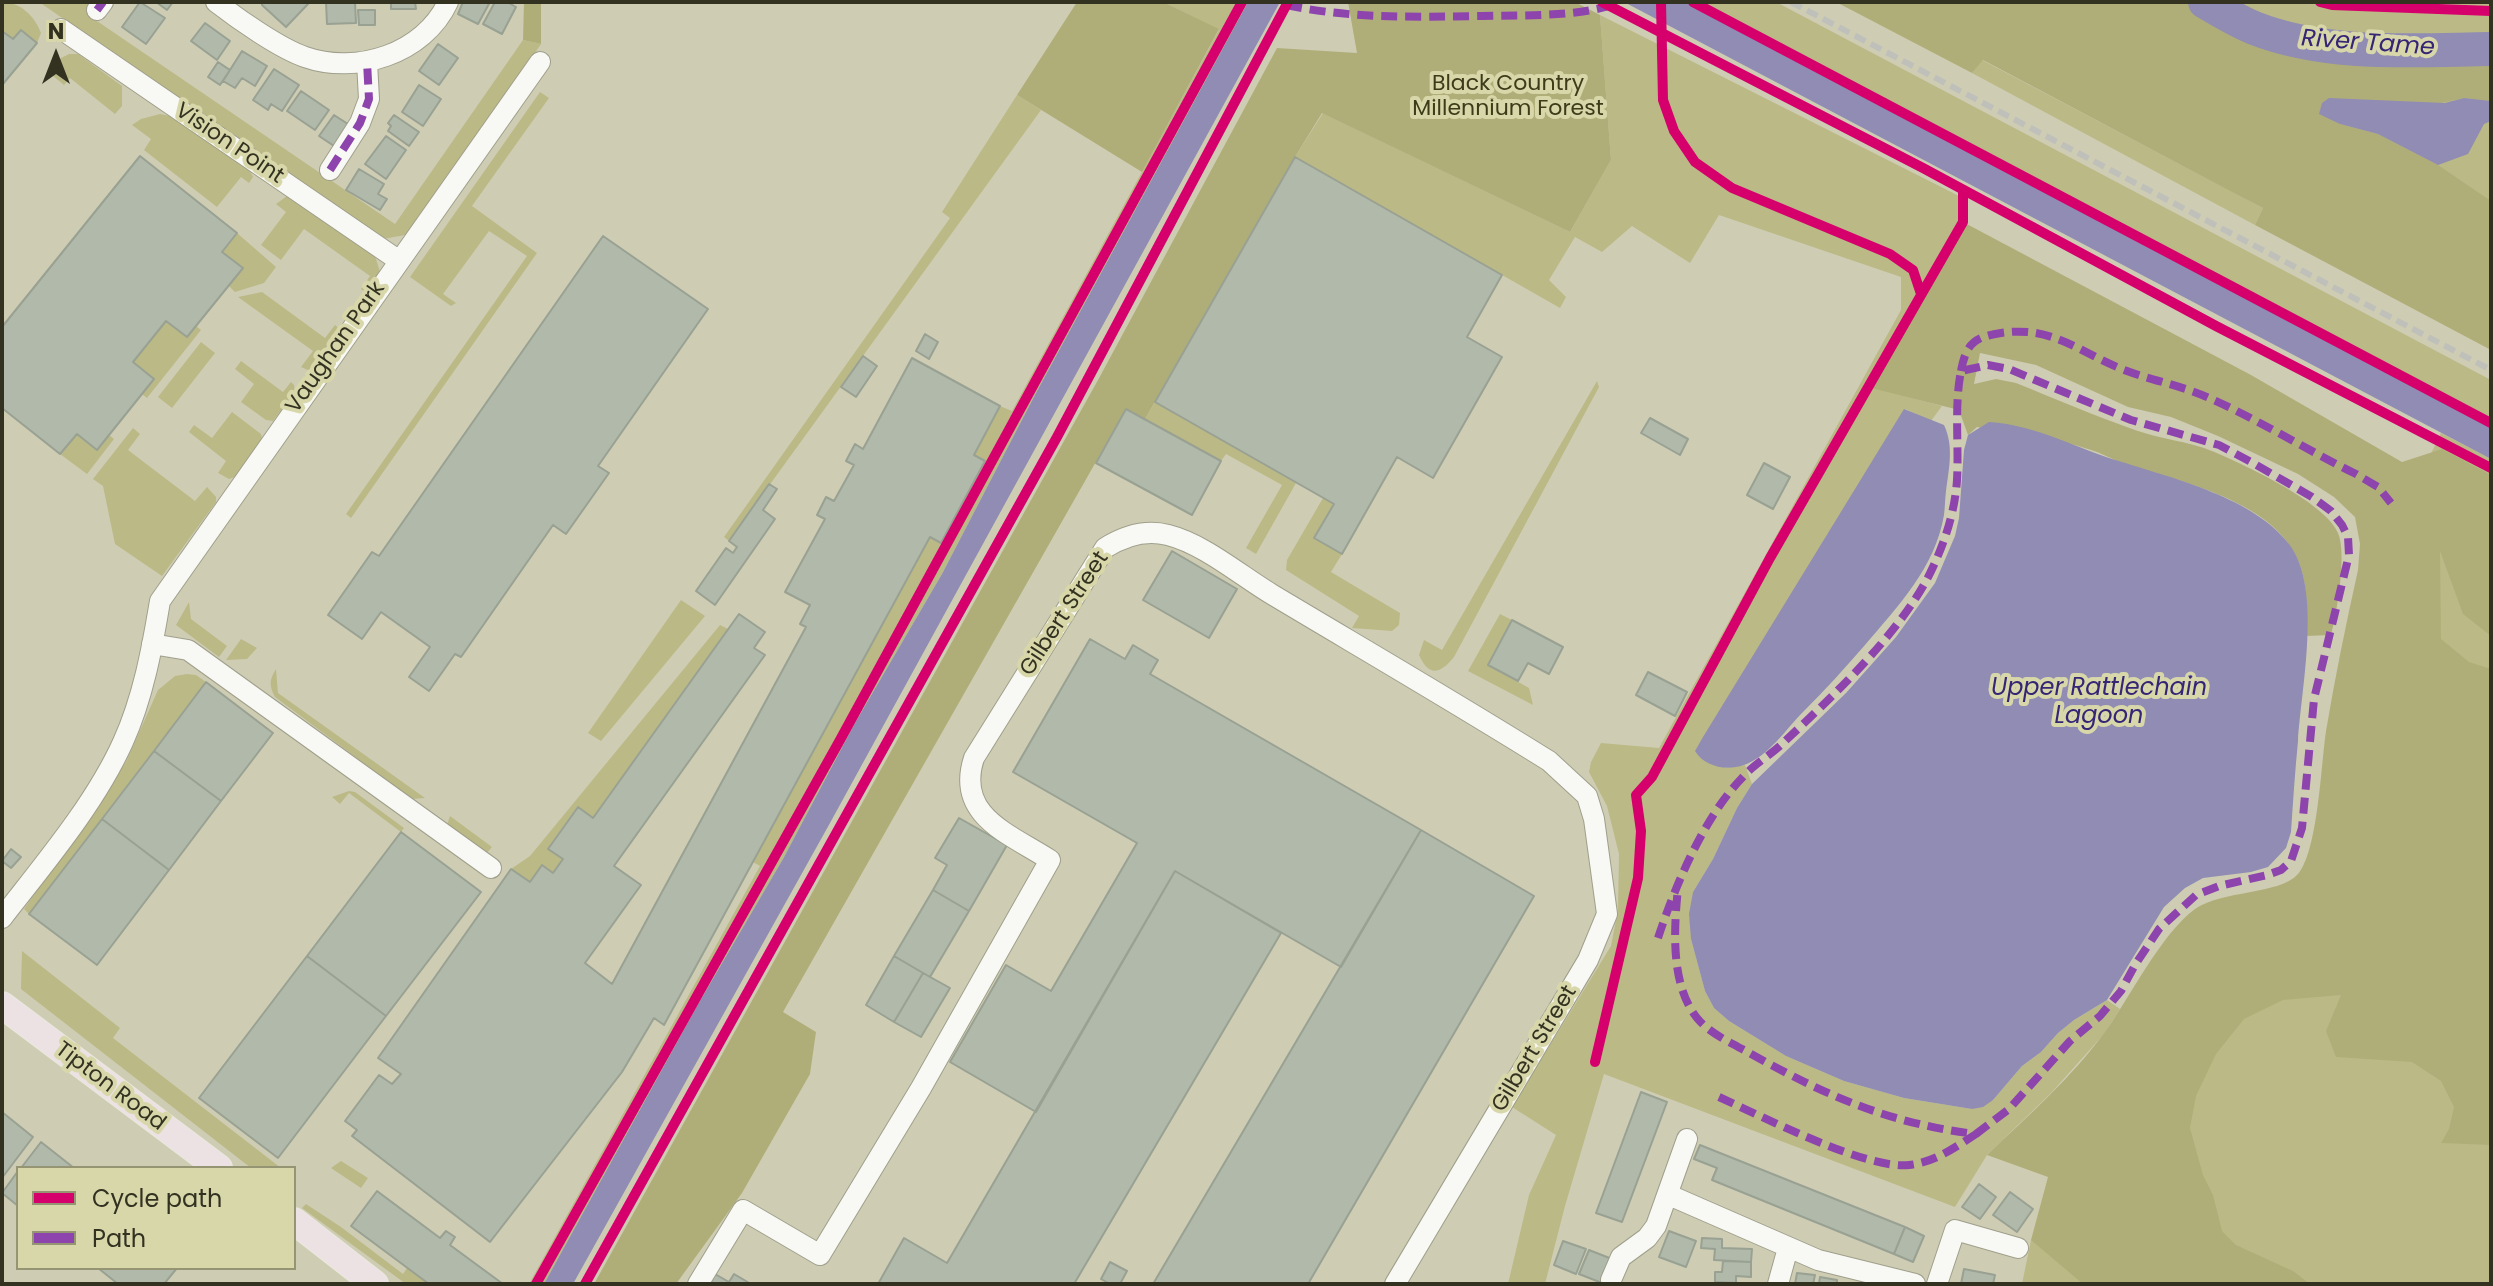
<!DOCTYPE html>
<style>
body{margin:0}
#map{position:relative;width:2493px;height:1286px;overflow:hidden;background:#cecdb4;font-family:Poppins,sans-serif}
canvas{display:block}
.frame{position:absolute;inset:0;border:4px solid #333221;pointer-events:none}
.legend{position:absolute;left:16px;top:1166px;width:280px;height:104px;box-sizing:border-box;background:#d8d7aa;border:2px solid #969573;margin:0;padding:10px 14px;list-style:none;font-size:24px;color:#333221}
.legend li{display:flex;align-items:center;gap:16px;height:40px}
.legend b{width:40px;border:2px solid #969573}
.north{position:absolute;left:16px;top:16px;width:80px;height:80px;-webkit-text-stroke:6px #d8d7aa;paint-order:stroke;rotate:0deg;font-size:22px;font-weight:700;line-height:32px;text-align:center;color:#333221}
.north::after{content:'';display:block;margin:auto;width:28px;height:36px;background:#333221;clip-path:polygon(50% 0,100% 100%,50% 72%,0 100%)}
</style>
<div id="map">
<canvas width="2493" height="1286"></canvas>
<div class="frame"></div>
<ul class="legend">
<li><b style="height:10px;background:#d6006c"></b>Cycle path</li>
<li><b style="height:10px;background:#8e44ad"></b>Path</li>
</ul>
<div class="north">N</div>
</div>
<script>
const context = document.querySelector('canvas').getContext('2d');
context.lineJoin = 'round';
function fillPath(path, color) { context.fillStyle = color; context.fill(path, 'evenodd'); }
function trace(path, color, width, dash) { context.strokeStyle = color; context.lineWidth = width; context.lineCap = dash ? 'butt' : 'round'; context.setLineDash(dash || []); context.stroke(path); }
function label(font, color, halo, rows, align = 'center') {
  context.font = font + ' Poppins,sans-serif'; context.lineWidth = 8; context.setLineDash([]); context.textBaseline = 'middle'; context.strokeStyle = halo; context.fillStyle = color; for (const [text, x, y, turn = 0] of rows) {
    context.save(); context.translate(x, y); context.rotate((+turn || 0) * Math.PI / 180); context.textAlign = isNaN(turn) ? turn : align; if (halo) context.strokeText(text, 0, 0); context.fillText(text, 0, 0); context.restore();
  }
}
fillPath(new Path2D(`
 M2 2C20 2 35 16 41 33L37 43 21 30 13 39 2 31Z
 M39 2H96L88 14 94 19 395 224 523 40 541 44 413 227 405 235 383 239Z
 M1163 2H1248L1036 393 942 574 855 723 783 859 697 1006 544 1284H529L760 866 753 862 930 537 941 542 985 461 974 455 1000 406 1012 411 1219 30Z
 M1703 2H1776L2491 380V418Z
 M1972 2H2491V289Z
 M1600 15 1963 198V222L1868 386 1942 406 1931 421 1905 409 1725 768 1745 765 1752 784 1737 808 1713 859 1693 892 1691 939 1705 991 1714 1008 1729 1021 1786 1056 1844 1081 1904 1098 1972 1109 1993 1100 2022 1066 2041 1052 2058 1033 2074 1020 2107 1000 2120 1009 2104 1034 2051 1093 1987 1155 1955 1207 1604 1074 1565 1206 1545 1284H1508L1529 1195 1556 1135 1512 1107 1611 946 1618 910 1619 854 1607 806 1589 772 1591 762 1601 743 1659 748 1901 310V277L1719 215 1690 263 1632 226 1602 252 1575 237 1549 280 1566 297 1560 308 1295 157 1323 113 1570 232 1611 160Z
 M69 54H78L122 86V106L115 114 70 78 64 85 48 72 61 58Z
 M1982 60 2263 208 2255 225 1972 73Z
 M540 92 549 98 472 206 537 253 351 518 346 514 527 256 489 231 443 294 456 303 451 306 410 277Z
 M1017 95 1041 110 729 541 724 537 950 218 942 212Z
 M160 114 170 116 249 169 253 177 249 183 241 177 217 207 144 150 151 139 132 125 141 119Z
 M287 196 375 256 381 275 368 294 361 289 370 276 304 229 281 260 261 245 286 212 276 204Z
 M237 233 276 267 264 283 235 292 229 286 242 268 222 252Z
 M262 292 325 338 335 325 342 331 310 371 301 367 313 351 238 297Z
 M166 321 187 337 196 326 201 330 147 398 142 394 154 379 133 362Z
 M201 342 215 353 172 408 158 397Z
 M241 361 283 392 291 382 294 385 295 392 273 421 266 420 241 402 254 384 235 369Z
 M1597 381 1599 387 1454 657C1441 673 1429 678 1419 655L1424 640 1442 650Z
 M1155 402 1296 483 1256 554 1246 548 1282 485 1226 454 1221 461 1145 419Z
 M232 412 261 434 262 439 235 477 229 479 218 473 226 461 189 432 194 425 212 438Z
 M133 428 140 434 128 450 195 501 207 487 216 497V502L162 576 115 544 103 486 93 479Z
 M2441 433 2491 459V1284H2022L2031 1240 2304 910 2411 495Z
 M77 434 97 450 109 435 114 439 87 474 60 454Z
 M1323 498 1334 504 1315 538 1342 554 1331 572 1400 613 1399 625 1392 631 1352 628 1359 616 1286 570 1287 560Z
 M681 600 705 616 601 741 588 733Z
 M189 602 191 619 227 646 219 657 176 625Z
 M1500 614 1512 620 1488 665 1529 688 1533 705 1468 671Z
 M720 625 728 629 593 818 577 807 548 848 563 859 553 873 542 866 530 882 511 869 530 856Z
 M241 639 257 648 247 659 226 660Z
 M276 669 278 693 425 798 412 799 275 697C269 686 269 680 276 669Z
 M187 674 196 675 206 682 29 914 24 909 126 762 158 690 175 676Z
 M349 791 355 792 404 828 401 832 349 793 340 804 332 797Z
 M450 816 492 847 486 854 447 825Z
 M22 951 120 1028 113 1038 281 1168H251L21 989Z
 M341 1161 368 1178 361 1188 331 1168Z
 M306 1204 341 1227 403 1274 407 1268 429 1284H406L302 1208Z`), '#bbb986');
fillPath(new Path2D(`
 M524 2H541V44L523 40Z
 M1077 2H1163L1219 29 1142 172 1017 95Z
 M1348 2H1575L1600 15 1611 160 1570 232 1322 113 1295 157 1145 419 1126 409 783 1012 816 1032 810 1074 742 1193 676 1284H594L1098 380 1277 48 1357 53Z
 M1836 2H2205C2221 11 2237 21 2254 28 2328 57 2413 50 2491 49V101L2464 98 2340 124 2378 134 2438 165 2491 201V350L2255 225 2263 208 2232 192 1983 60 1972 73Z
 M1963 222 2251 375 2402 462 2442 449 2491 475V636L2463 614 2440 551 2441 639 2469 662 2491 669V1145L2441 1143 2449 1129 2454 1107 2441 1081 2412 1062 2336 1057 2326 1031 2341 995 2283 1000 2244 1019 2216 1054 2196 1096 2190 1128 2203 1175 2213 1195 2222 1231 2236 1245 2293 1271 2310 1284H2083L2031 1240 2048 1177 1987 1155C2028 1116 2072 1077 2105 1032 2130 997 2161 934 2195 909 2222 890 2279 895 2298 874 2318 851 2321 764 2326 731 2335 677 2346 624 2358 570L2360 544 2355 517 2334 497 2298 474 2218 436 2171 417 2128 407 2036 365 1980 353 1974 384 1996 379 2016 383C2056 399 2095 416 2135 430 2160 439 2187 441 2212 451 2243 464 2325 502 2338 533 2347 554 2337 613 2331 635L2306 636C2307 611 2308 582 2297 558 2269 498 2176 481 2119 462 2110 458 2101 453 2091 450 2055 438 2014 434 1977 427L1968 435 1959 410 1867 387Z`), '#b0ae78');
fillPath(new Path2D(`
 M1248 2H1280L830 823 573 1284H544L697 1006 783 859 855 723 942 574 1036 393Z
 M1624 2H1686L2491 426V459Z
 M2329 98 2445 103 2464 98 2491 101V121L2484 124 2468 154 2438 165 2378 134 2340 124 2319 114 2322 103Z
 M1904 409 1944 425C1954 446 1949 468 1946 491 1945 499 1945 507 1944 515 1935 568 1898 606 1865 645 1845 668 1825 690 1803 712 1786 729 1768 757 1744 765 1726 771 1705 767 1695 751L1703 737Z
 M1989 422C2037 425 2077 449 2122 462 2175 479 2254 498 2289 544 2323 588 2301 689 2298 741 2295 771 2293 802 2291 832L2286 848 2268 867 2251 872 2203 878 2185 888 2164 907 2107 1000 2074 1020 2058 1033 2041 1052 2022 1066 1993 1100 1983 1107 1972 1109 1904 1098 1844 1081 1786 1056 1729 1021 1714 1008 1705 991 1691 939 1689 914 1693 892 1713 859 1737 808 1752 784 1846 693 1896 637 1935 583 1955 536 1959 518 1964 450 1968 435Z`), '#908cb3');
trace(new Path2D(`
 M2205 2C2221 11 2237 21 2254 28 2328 57 2413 50 2491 49`), '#908cb3', 34);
const building = new Path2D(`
 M140 2 165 18 146 44 122 27Z
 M156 2H173L167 10Z
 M262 2H305L308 4 286 27 262 5Z
 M326 2H355L356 23 327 24Z
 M391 2H415L416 9H391Z
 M463 2H490L478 24 458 14Z
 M495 2H507L516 7 502 34 483 24Z
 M358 10H375V25H359Z
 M205 23 230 41 217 60 191 41Z
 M21 30 37 43 3 84 2 31 13 39Z
 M438 44 458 58 439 85 419 71Z
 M242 51 267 66 255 86 242 78 235 88 223 81Z
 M218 62 230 70 220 85 208 77Z
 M274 69 299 85 282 111 271 104 268 110 253 100Z
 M419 85 441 99 423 126 402 112Z
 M301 91 329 110 315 130 287 111Z
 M334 115 351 126 337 148 319 136Z
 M394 115 419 132 409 146 388 131 391 126 388 123Z
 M386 136 406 150 386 179 365 164Z
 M140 156 237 233 222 252 243 268 187 337 166 321 133 362 154 379 97 450 77 434 60 454 2 408V327Z
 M1295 157 1502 275 1467 337 1502 357 1433 478 1397 457 1342 554 1314 538 1334 504 1155 402Z
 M359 169 384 184 378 194 387 199 380 210 346 190Z
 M603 236 708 309 598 466 609 473 566 534 553 525 461 657 455 654 429 691 409 677 430 647 381 612 362 639 328 615 372 552 379 556Z
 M925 334 938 342 929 359 916 351Z
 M863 356 877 366 856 397 841 387Z
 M912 358 1000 406 974 455 985 461 941 543 930 537 664 1025 654 1018 622 1072 490 1242 352 1136 357 1130 345 1121 379 1075 392 1084 401 1074 378 1058 511 869 530 882 542 865 553 873 563 859 548 849 578 807 593 818 739 614 765 632 754 648 765 655 614 866 641 885 585 963 612 984 806 627 800 624 810 605 785 592 825 519 817 515 826 497 834 501 854 465 846 461 855 444 863 449Z
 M1126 409 1221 461 1192 515 1096 463Z
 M1650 418 1688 439 1680 455 1641 433Z
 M1764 463 1790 477 1773 509 1747 495Z
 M769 484 777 489 763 510 775 519 715 605 696 591 726 548 733 553 737 547 729 541Z
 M1172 551 1237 589 1209 638 1143 600Z
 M1512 620 1563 647 1549 674 1528 663 1518 681 1488 665Z
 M1090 639 1125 659 1133 645 1158 660 1150 674 1421 830 1341 967 1175 871 1036 1112 950 1062 1006 965 1051 991 1137 843 1013 772Z
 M1648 672 1687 692 1675 716 1636 695Z
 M206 682 273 733 221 801 154 751Z
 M154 751 221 801 169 870 102 819Z
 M959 818 1007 845 969 911 933 890 947 865 935 858Z
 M102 819 169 870 97 965 29 914Z
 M1421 830 1534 896 1308 1284H1153Z
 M401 832 481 892 386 1016 307 956Z
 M11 849 21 857 11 868 2 861Z
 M1175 871 1281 933 1074 1284H878L904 1238 947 1263Z
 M933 890 969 911 930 977 894 956Z
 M307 956 386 1016 278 1158 199 1098Z
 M894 956 923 973 894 1022 866 1005Z
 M923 973 950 988 921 1037 894 1022Z
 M1641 1092 1667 1102 1622 1222 1596 1213Z
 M2 1112 33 1137 2 1178Z
 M41 1142 74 1168H21Z
 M1700 1145 1905 1227 1894 1254 1712 1180 1717 1168 1694 1159Z
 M18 1171V1206L2 1193Z
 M1979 1184 1996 1197 1980 1219 1962 1207Z
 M377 1191 440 1238 446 1231 455 1237 450 1245 503 1284H429L351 1226Z
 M2010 1192 2033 1209 2017 1232 1993 1215Z
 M1905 1227 1924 1236 1913 1262 1894 1254Z
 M1669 1231 1696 1241 1686 1267 1659 1257Z
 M1702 1238 1722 1239V1248L1752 1249 1751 1262 1714 1260 1715 1249 1701 1248Z
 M1563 1241 1586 1249 1576 1274 1554 1265Z
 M1589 1250 1612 1259 1602 1283 1579 1274Z
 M1723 1261 1751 1262V1277L1736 1276V1283L1715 1282V1272H1722Z
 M1110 1262 1127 1271 1120 1284H1110L1101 1279Z
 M98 1268H177L164 1284H118Z
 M1964 1269 1995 1275 1993 1284H1961Z
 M1797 1273 1815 1275 1813 1284H1795Z
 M715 1274 729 1282 734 1274 751 1284H709Z
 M1820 1277 1837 1280V1284H1819Z`);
fillPath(building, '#b0b9aa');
trace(building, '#99a192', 2);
const minor = new Path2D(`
 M216 2C238 19 279 48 305 57 356 75 424 54 448 2
 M97 10 103 2
 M61 29 398 260
 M330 170 360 123 369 99 367 62
 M152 644 188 650 491 868
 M2 918C44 864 95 804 123 742 143 698 152 649 160 601L540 62
 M1669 1195 1818 1260 1915 1284
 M1611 1280 1621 1257 1647 1238 1656 1226 1687 1139
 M698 1284 743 1210 820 1255 921 1088 1050 860C1010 834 955 816 974 758L1105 548C1124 536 1145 529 1168 535 1204 544 1241 576 1273 595 1365 650 1458 704 1549 761L1587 796 1594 819 1607 914 1588 960 1395 1284
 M1778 1284 1788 1248
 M1937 1284 1955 1230 2018 1248`);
const major = new Path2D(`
 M2 1005 219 1168
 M294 1221 375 1284`);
trace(minor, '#9f9f8b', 22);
trace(major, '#e9e8dd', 28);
trace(minor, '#f8f8f4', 20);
trace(major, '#ece2e4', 26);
trace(new Path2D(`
 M1791 2 2491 370`), '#c0c0ba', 6, [12, 6]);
trace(new Path2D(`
 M1286 5C1353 19 1414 17 1482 16 1525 15 1568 17 1610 6
 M97 10 103 2
 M330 170 360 123 369 99 367 62
 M1961 371C1966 344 1974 337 2001 333 2054 325 2081 354 2127 371 2154 381 2183 386 2209 398 2259 420 2307 450 2356 474L2378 487 2391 503
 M1658 938C1675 886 1704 817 1742 778 1754 764 1771 755 1784 742 1833 696 1905 629 1933 567 1946 539 1955 510 1957 480 1959 444 1954 406 1961 371L1988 365 2009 369 2131 420 2219 445 2253 463 2312 497 2331 511 2342 525 2348 537 2349 555 2314 699 2302 828 2291 861 2281 870 2267 875 2219 886 2196 895 2159 929 2135 965 2121 991 2100 1016 2070 1041 2009 1109 1976 1134C1891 1124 1827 1096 1753 1055 1734 1044 1711 1035 1697 1018 1670 984 1674 928 1678 888
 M1719 1097C1761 1116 1867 1170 1909 1165 1935 1162 1954 1148 1976 1134`), '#8e44ad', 8, [16, 8]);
trace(new Path2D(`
 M1602 2 1923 168 2216 326 2491 468
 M1661 2 1663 100 1674 131 1695 162 1732 188 1890 254 1913 270 1921 294
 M1693 2 2491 423
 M2320 2 2332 5 2491 11
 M1595 1062 1638 878 1641 831 1636 795 1652 777 1770 558 1963 222V190
 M536 1284 840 740 1242 2
 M585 1284 1057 437 1288 2`), '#d6006c', 10);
label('22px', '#3d3b19', '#d8d7aa', [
 ["Black Country",1508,84],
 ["Millennium Forest",1508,109]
]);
label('22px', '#333221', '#d8d7aa', [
 ["Vision Point",229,144,34],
 ["Vaughan Park",336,348,-55],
 ["Gilbert Street",1065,614,-57],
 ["Gilbert Street",1535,1049,-59],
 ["Tipton Road",110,1087,37]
]);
label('italic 24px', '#352575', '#d8d7aa', [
 ["River Tame",2368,44,4],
 ["Upper Rattlechain",2099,689],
 ["Lagoon",2099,717]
]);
</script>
